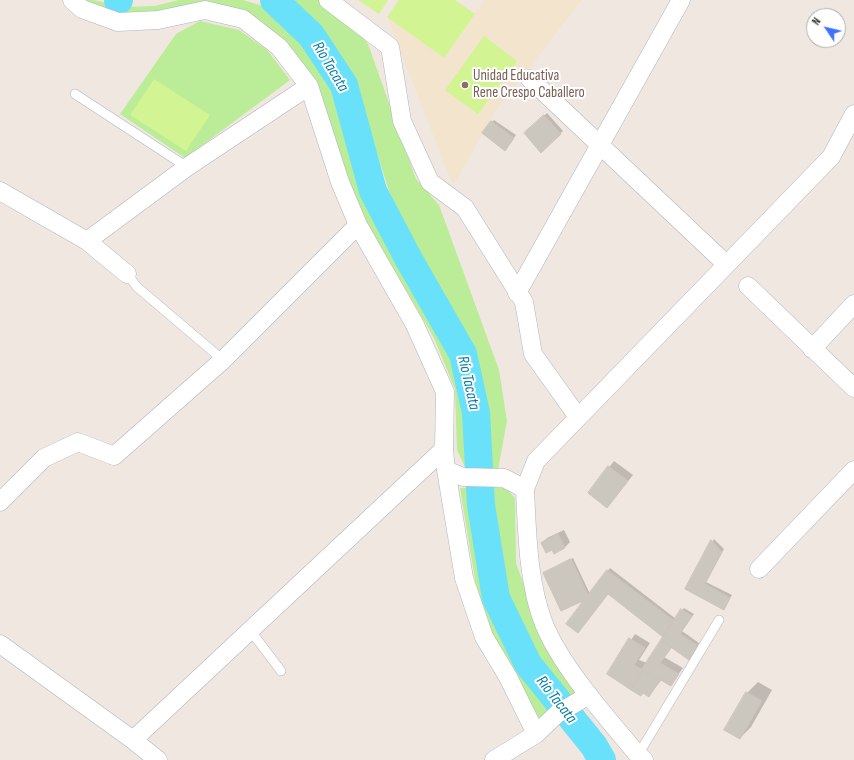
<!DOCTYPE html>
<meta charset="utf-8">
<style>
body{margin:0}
#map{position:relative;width:854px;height:760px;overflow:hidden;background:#f0e8e0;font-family:"Sofia Sans Condensed",sans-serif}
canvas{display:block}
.north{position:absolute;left:806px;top:8px;width:40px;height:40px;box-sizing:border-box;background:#fff;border:1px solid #ababab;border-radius:50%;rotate:305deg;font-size:11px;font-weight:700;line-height:16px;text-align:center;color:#2e2e2e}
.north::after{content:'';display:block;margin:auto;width:14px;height:18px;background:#3e72ff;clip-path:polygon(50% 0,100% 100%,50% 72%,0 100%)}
</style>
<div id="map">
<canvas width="854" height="760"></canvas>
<div class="north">N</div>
</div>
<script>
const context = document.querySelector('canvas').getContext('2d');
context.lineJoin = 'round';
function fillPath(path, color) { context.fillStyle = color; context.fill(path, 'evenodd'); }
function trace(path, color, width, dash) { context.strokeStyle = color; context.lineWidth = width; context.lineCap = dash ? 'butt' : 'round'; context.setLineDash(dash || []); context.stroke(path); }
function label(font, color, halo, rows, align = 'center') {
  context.font = font + ' "Sofia Sans Condensed",sans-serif'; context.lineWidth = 4; context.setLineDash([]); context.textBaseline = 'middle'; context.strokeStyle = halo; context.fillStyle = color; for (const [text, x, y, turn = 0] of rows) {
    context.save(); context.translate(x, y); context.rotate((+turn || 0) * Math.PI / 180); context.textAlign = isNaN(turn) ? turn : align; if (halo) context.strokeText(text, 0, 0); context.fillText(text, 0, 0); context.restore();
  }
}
fillPath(new Path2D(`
 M484 0H582L495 112 453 186 387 17 444 58Z`), '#f3e4ce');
fillPath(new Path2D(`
 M77 0H93L125 7 155 6 179 0H243L266 7 302 42 336 90 368 196 456 354 470 414 474 470 465 467 457 450 455 389 434 338 358 207 320 93 248 20 109 13Z
 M292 0H329L338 7 368 44 416 179 439 205 499 370 507 421 498 470 486 468 483 417 471 354 409 240 390 194 352 75 322 31Z
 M200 21 239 30 267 50 290 80 185 158 120 114 176 34Z
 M490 486 507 489 515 498 516 563 543 637 583 694 566 700 533 658 503 591 491 531Z
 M460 488H472L489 597 523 671 552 708 539 718 497 656 479 604Z`), '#bbec97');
fillPath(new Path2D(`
 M358 0H388L379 14Z
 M399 0H455L475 14 444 58 387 17Z
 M484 36 517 61 478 114 445 90Z
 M154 79 210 115 186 151 130 115Z`), '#d2f492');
fillPath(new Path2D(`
 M547 113 563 131 541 151 525 133Z
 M494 120 516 135 507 147 492 122Z
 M614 461 633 475 607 507 589 493Z
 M564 530 570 542 565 547 555 552 552 548 542 543 547 538Z
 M714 539 724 549 706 582 732 595 724 609 686 589Z
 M573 558 590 594 610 568 676 619 684 608 694 614 682 631 699 643 689 659 672 646 664 657 683 668 671 684 662 679 649 696 608 674 635 634 650 643 639 660 647 663 664 636 608 593 586 598 561 610 544 573Z
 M758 682 772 690 751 727 740 738 747 693Z`), '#0003');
trace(new Path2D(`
 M118 0H119
 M274 0 311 35 344 85 373 191 408 258 463 354 476 413 481 505 496 598 528 664 594 746 602 760`), '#69e1fb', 28);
const building = new Path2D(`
 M544 115 561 134 541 153 524 133Z
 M491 121 514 138 505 151 482 133Z
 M608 466 628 481 607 508 588 493Z
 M558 534 565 548 554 554 552 550 546 553 541 543Z
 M711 540 722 552 705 584 730 598 724 610 685 589Z
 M571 559 588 595 583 601 561 611 543 573Z
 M607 570 674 621 663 637 608 594 578 633 566 624Z
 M681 609 692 616 680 634 698 646 689 660 661 640Z
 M629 638 645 648 634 665 643 670 631 690 607 674Z
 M661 640 672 647 660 663 679 674 671 686 642 669Z
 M643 670 660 680 649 697 643 693 641 696 631 690Z
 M746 692 762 701 740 739 724 730Z`);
fillPath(building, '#cbc6be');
trace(building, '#cdc4b8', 1);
const lane = new Path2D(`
 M75 94 187 167
 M127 274 137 287 223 360
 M250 630 281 671
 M638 755 719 620`);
const street = new Path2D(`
 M72 0 82 9 118 22 158 20 205 10 243 19 279 47 309 86 340 182 358 225 415 325 445 392 444 449 446 470 464 578 484 637 508 677 536 734
 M328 0 390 47 402 121 430 182 465 208 524 302 533 354 578 417
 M530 79 726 264
 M0 191 87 241 127 274
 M87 241 187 167 309 86
 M748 286 854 388
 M517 293 681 0
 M812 349 854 304
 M446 470 463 477 504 478 525 489 536 461 831 157 854 114
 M525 489C527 532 528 584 544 624 562 668 607 718 638 755L644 760
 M0 502 44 458 78 442 114 456 223 360 358 225
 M759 569 854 470
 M0 644 133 740 158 760
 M133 740 444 449
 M494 760 536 734 557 714 589 695`);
trace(lane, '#afb4be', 10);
trace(street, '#afb4be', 19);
trace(lane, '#fff', 9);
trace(street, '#fff', 18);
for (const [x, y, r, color] of [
 [465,85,4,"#8d6e63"]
]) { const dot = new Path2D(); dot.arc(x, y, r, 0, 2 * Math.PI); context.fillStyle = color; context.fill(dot); trace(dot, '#fff', 1.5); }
label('15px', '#785e54', '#fff', [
 ["Unidad Educativa",473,76],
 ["Rene Crespo Caballero",473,93]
], 'left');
label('italic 16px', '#017ca8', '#fff', [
 ["Río Tacata",330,67,59],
 ["Río Tacata",468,383,77],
 ["Río Tacata",556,700,52]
]);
</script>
